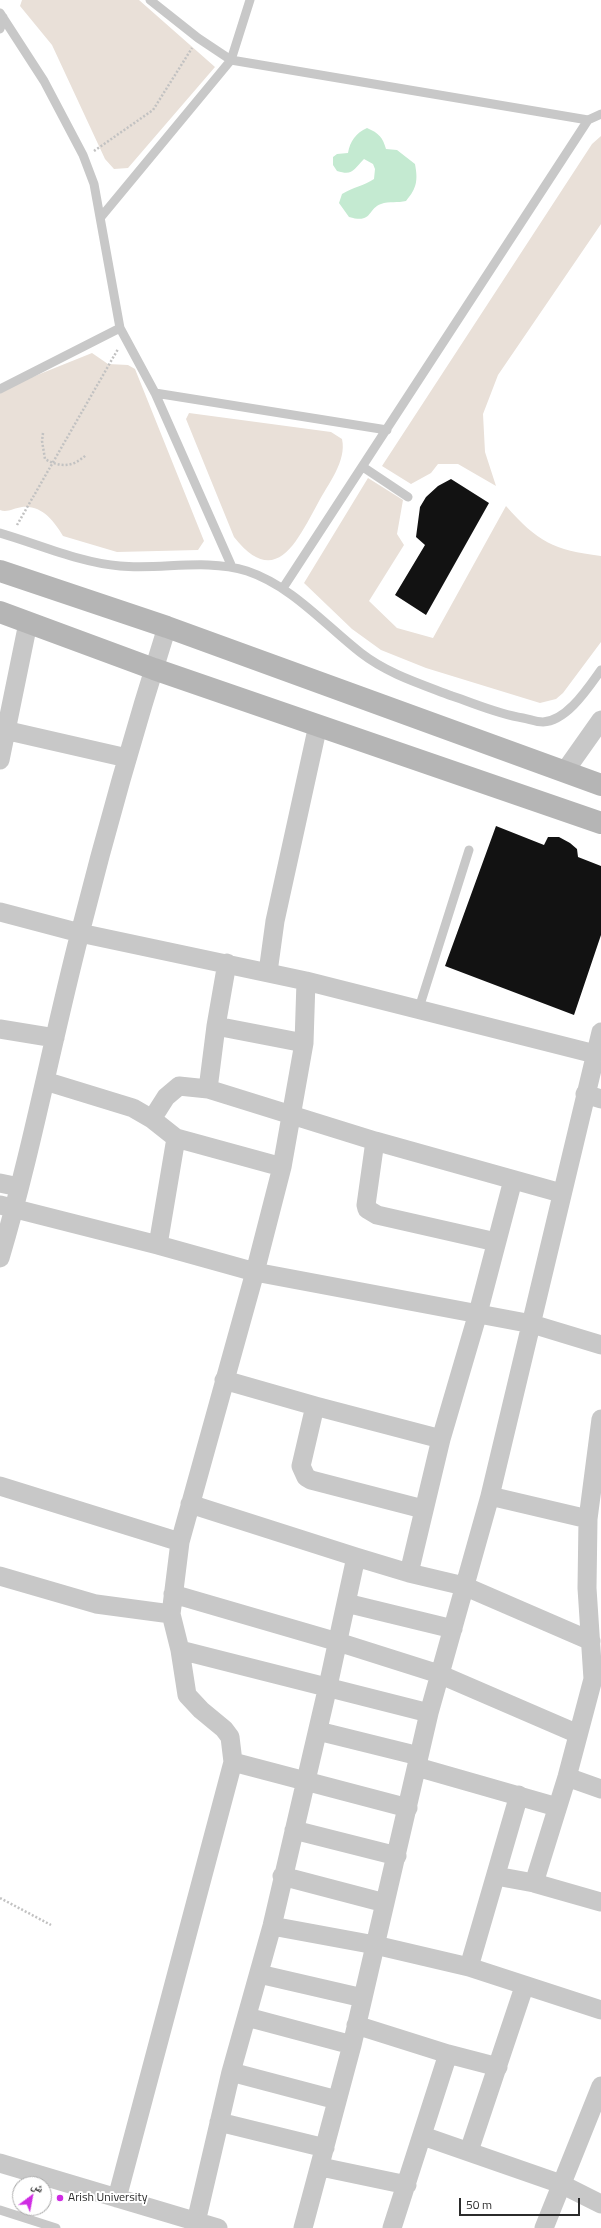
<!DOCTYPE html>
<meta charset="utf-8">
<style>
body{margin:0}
#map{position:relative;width:601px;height:2228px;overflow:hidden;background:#fff;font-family:"Titillium Web","Noto Naskh Arabic",sans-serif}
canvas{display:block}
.north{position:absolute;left:12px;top:2176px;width:40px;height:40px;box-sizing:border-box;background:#fff;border:1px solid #aaa;border-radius:50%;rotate:32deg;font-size:11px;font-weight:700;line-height:16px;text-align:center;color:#2b2b2b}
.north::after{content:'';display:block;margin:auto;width:14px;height:18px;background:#cf2ce3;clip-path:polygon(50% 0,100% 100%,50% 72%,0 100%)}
.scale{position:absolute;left:459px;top:2198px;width:121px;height:18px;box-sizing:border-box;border:2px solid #2b2b2b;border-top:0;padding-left:5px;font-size:12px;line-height:14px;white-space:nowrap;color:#2b2b2b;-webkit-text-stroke:3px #fff;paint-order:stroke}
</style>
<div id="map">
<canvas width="601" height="2228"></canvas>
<div class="north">ش</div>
<div class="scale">50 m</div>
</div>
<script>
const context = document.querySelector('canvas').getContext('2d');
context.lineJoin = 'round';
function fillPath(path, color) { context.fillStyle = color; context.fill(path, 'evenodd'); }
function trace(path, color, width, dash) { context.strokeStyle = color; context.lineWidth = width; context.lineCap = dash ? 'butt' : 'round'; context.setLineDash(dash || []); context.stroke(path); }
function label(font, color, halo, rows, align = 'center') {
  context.font = font + ' "Titillium Web",sans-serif'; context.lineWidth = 4; context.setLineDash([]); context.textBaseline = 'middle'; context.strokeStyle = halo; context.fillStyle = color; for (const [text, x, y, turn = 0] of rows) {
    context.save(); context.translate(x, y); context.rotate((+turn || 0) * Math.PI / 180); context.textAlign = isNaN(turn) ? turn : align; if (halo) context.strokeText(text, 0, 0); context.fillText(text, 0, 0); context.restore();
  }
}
fillPath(new Path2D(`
 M22 0H139L215 67 128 168 114 169 105 159 52 45 20 6Z
 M601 136V224L498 375 483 414 485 452 496 486 458 464H438L431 473 411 484 382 466 592 144Z
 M92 353 108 364 128 365 135 369 204 541 198 550 117 552 63 536C54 521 42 505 22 507 14 508 7 513 0 510V390Z
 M189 413 331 432 342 439C347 461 328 484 318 503 297 541 276 590 234 537L186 419Z
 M368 478 403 500 397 534 404 545 369 601 397 628 433 638 506 506C538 542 553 550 601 556V642L563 693 556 699 540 703 426 668 381 650 352 629 304 583Z`), '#e9e0d8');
fillPath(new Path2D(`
 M367 128C379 133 383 138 386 149L397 150 415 164C418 180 417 188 406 201 398 203 389 201 381 204 367 209 373 224 349 217L339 203 342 194C353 187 364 186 374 179L375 169 373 164 364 159C353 170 353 176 337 171L333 165V157L337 154 348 153C350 141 356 133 367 128Z`), '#c4ead1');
fillPath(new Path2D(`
 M451 479 489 503 426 615 395 595 425 545 416 537 420 507 426 497 438 486Z
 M496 826 544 845 548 837H559L570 843 577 849 578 857 601 866V935L574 1015 445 966Z`), '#121212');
trace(new Path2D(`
 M94 151 153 110 192 48
 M43 433 42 441 45 459C61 468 73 467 86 455
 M17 525 118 349
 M0 1898 51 1925`), '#c2c2c2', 2.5, [2, 2]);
trace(new Path2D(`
 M250 0 231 60 588 120 601 114
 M0 13 44 81 83 155 94 184 120 328 155 393 232 567
 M0 29 3 17
 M101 217 231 60 198 38 150 0
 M0 389 120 328
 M155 393 387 430
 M363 467 408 497
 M0 533C38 544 81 563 120 566 162 570 205 558 247 571 292 586 325 625 361 653 388 674 421 684 452 696 476 704 498 714 523 718 529 719 536 722 543 722 567 721 588 688 601 670
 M283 588 588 120
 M419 1008 469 850
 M0 2210 56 2228`), '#c8c8c8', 9);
trace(new Path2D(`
 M0 729 127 758
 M0 760 28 623
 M565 771 601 720
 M0 912 80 933 306 981 595 1054
 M268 972 275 921 318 725
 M216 1026 304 1043
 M0 1029 55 1038
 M45 1081 133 1108 152 1119 176 1138 282 1167
 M208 1089 216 1026 227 963
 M585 1094 601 1099
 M152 1119 166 1097 179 1086 208 1089 375 1141 561 1193
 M375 1141 366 1205 367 1209 377 1215 496 1242
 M0 1183 19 1187
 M0 1205 158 1245 255 1272 532 1324 601 1345
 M158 1245 176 1138
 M0 1258C32 1151 52 1041 80 933 106 830 135 728 167 627
 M224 1380 315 1406 301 1466 306 1477 311 1480 423 1509
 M315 1406 441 1439
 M0 1486 180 1542
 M490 1496 588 1519
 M190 1504 356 1557 409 1573 464 1586 591 1641
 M409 1573 441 1439 478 1313 513 1180
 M0 1576 96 1604 171 1614
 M173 1594 338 1642 439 1674 578 1734
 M346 1603 453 1629
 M180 1650 429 1713
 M318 1731 419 1756
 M233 1762 408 1808
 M417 1767 557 1807
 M567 1777 601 1789
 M294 1830 397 1856
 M282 1876 385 1903
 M496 1876 534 1883 601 1902
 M534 1883 567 1777 593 1679 587 1588 588 1519 601 1419
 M272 1926 375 1945 469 1967 601 2010
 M469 1967 519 1795
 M259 1974 363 1998
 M247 2017 352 2045
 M356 2025 448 2054 498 2067
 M231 2072 337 2100
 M219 2122 325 2148
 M423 2136 561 2184 601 2204
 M469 2151 524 1987
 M0 2163 218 2228
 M321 2167 407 2185
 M117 2198 233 1762 230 1737 224 1729 201 1710 187 1695 180 1650 171 1614 180 1542 255 1272 282 1167 304 1043 306 981
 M196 2222 231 2072 272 1926 328 1686 356 1557
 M303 2228 352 2045 429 1713 490 1496 601 1032
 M392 2228 448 2054
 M544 2228 601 2086`), '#c8c8c8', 19);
trace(new Path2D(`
 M0 571 167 627 601 785
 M0 612 154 669 601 823`), '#b5b5b5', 22);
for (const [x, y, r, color] of [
 [60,2198,4,"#cf2ce3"]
]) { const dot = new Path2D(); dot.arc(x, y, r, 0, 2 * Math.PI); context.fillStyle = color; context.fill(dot); trace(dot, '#fff', 1.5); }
label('12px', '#2b2b2b', '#fff', [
 ["Arish University",68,2198]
], 'left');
</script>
